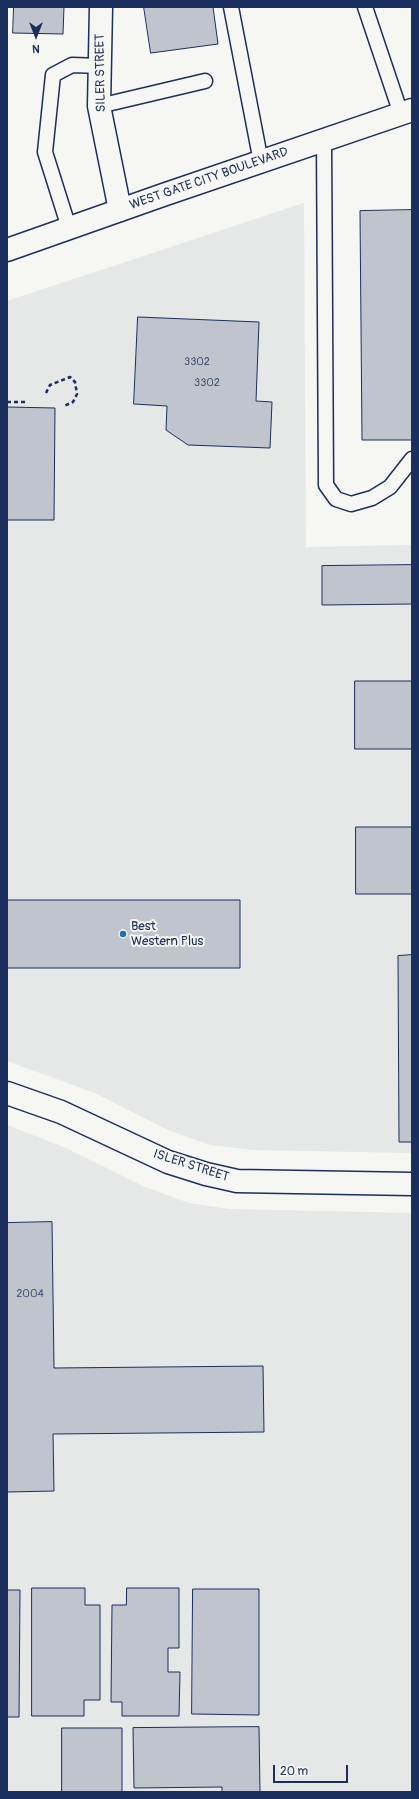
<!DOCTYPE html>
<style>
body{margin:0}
#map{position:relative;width:419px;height:1799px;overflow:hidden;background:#f6f6f2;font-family:Pangolin,sans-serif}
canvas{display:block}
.frame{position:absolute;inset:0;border:8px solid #1b2f5e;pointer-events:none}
.north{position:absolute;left:16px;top:16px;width:40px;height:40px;-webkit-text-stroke:3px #f6f6f2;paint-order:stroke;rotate:180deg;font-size:11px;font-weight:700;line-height:16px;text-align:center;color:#1b2f5e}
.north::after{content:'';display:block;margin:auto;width:14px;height:18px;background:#1b2f5e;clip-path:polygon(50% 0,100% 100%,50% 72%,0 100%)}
.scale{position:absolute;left:273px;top:1765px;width:75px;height:18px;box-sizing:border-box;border:2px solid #1b2f5e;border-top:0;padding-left:5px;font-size:12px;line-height:14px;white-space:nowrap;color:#1b2f5e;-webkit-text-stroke:3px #f6f6f2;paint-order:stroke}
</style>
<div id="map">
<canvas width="419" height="1799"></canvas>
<div class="frame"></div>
<div class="north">N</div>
<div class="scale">20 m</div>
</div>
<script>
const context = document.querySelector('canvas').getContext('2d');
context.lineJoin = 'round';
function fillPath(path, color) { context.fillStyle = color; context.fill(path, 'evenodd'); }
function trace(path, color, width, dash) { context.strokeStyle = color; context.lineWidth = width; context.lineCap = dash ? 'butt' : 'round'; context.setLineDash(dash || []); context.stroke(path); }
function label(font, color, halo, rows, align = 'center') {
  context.font = font + ' Pangolin,sans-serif'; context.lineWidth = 4; context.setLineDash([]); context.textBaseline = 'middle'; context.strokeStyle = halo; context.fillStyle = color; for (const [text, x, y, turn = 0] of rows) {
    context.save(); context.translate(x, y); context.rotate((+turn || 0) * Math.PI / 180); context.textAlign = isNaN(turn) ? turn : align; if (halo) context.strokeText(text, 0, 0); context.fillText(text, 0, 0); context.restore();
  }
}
fillPath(new Path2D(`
 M304 203 306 547 412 545V1153L254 1150 210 1145 168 1130 95 1093 7 1061V301Z
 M7 1125 66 1148 145 1187 189 1203 229 1209 412 1213V1792H7Z`), '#e6e7e7');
const building = new Path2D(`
 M14 7H64L63 34 13 33Z
 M144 7H213L218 44 151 53Z
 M412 210V440H362L360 211Z
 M138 317 259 322 256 401 272 402 270 448 188 445 166 430 167 406 134 404Z
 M7 407 55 408 54 520H7Z
 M412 565V604L322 605V566Z
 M355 681H412V749H355Z
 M356 827H412V894H356Z
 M7 900H240V968H7Z
 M412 955V1142H399L398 956Z
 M52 1222 54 1368 263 1366 264 1432 53 1434 54 1491 7 1492V1223Z
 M32 1588H85V1605H100V1700H84V1716H32Z
 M127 1588H179V1648H168V1672H180L179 1716H122V1702H111L112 1605H126Z
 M193 1589H259V1715L192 1714Z
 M7 1590H20L19 1717H7Z
 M259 1727 260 1792H222V1787L134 1788 133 1728Z
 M62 1728H122V1792H62Z`);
fillPath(building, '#c0c4cd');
trace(building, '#1b2f5e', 1);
const service = new Path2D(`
 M231 7 261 162
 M365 7 401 114
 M99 106 205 81
 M324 140 326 485 336 499 351 504 372 498 390 487 412 459
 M69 228 45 152 53 75 72 65 100 66`);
const minor = new Path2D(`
 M101 7 99 106 120 210`);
const tertiary = new Path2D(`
 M7 1093 61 1112 168 1162 206 1174 237 1181 412 1184`);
const primary = new Path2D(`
 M7 250 163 195 412 110`);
trace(service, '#1b2f5e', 17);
trace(minor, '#1b2f5e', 25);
trace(tertiary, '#1b2f5e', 25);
trace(primary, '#1b2f5e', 25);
trace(new Path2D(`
 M46 393 50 385 70 377 75 382 77 394 73 402 64 406
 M7 402H25`), '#1b2f5e', 2.5, [4, 3]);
trace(service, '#f6f6f2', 14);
trace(minor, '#f6f6f2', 22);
trace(tertiary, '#f6f6f2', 22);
trace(primary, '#f6f6f2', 22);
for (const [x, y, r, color] of [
 [123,934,4,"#1f6fb2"]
]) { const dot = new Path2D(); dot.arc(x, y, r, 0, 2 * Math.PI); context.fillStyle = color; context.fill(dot); trace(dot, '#f6f6f2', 1.5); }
label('11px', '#44547a', null, [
 ["3302",197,362],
 ["3302",207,383],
 ["2004",30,1294]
]);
label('13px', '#1b2f5e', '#f6f6f2', [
 ["SILER STREET",101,73,-91],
 ["WEST GATE CITY BOULEVARD",209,179,-19],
 ["ISLER STREET",191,1166,18]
]);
label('13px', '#1b2f5e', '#f6f6f2', [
 ["Best",131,927],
 ["Western Plus",131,942]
], 'left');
</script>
